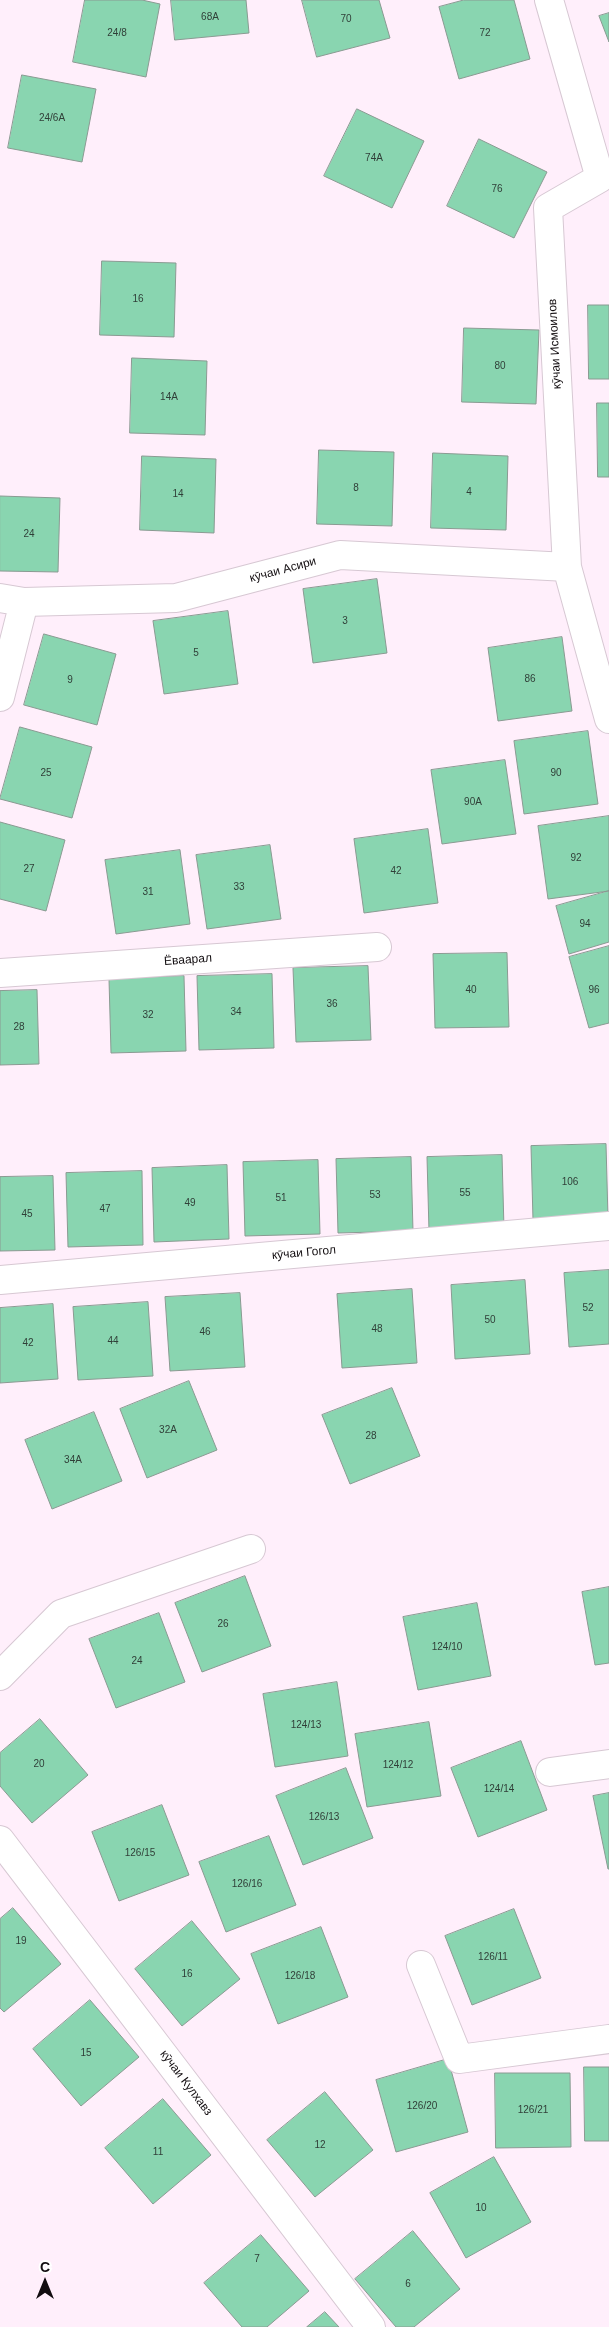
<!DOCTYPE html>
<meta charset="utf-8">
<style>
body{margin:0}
#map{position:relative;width:609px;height:2327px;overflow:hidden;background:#ffeffb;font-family:Helvetica,sans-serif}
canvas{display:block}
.north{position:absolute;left:20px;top:2257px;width:50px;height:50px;-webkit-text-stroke:4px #fff;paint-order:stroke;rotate:0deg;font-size:14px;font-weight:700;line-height:20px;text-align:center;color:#120d10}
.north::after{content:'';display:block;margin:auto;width:18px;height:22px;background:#120d10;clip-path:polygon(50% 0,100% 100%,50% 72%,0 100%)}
</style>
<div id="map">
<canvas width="609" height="2327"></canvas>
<div class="north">С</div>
</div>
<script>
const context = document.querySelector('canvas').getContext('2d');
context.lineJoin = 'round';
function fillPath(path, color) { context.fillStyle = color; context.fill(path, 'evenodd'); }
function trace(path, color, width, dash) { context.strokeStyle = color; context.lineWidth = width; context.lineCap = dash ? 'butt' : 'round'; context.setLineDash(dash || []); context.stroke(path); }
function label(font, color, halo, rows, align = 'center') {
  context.font = font + ' Helvetica,sans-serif'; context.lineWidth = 4; context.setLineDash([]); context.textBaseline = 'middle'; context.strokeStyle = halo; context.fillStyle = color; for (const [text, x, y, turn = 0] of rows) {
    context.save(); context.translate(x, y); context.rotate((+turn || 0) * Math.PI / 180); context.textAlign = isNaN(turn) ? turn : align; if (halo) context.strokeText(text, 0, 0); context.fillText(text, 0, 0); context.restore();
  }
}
const building = new Path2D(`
 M85 0H142L160 4 146 77 73 62Z
 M171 0H246L249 33 175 40Z
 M302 0H379L390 38 317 57Z
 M464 0H514L530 59 459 79 439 7Z
 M609 13V42L599 16Z
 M22 75 96 89 82 162 8 148Z
 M357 109 424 141 392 208 324 176Z
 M479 139 547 172 514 238 447 206Z
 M102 261 176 263 174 337 100 335Z
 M588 305H609V379H589Z
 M464 328 539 330 536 404 462 402Z
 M132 358 207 361 205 435 130 433Z
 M597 403H609V477H598Z
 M319 450 394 452 392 526 317 524Z
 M433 453 508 456 506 530 431 528Z
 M142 456 216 459 214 533 140 530Z
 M0 496 60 498 58 572 0 571Z
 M377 579 387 653 313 663 303 589Z
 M228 611 238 684 164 694 153 621Z
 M44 634 116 654 97 725 24 705Z
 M562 637 572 711 498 721 488 648Z
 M20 727 92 747 72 818 0 799Z
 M588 731 598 804 524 814 514 741Z
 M505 760 516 834 442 844 431 770Z
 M609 816V891L548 899 538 826Z
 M0 822 65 840 46 911 0 899Z
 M428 829 438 903 364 913 354 839Z
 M270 845 281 919 207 929 196 855Z
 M180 850 190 924 116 934 105 860Z
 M609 891V942L569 954 556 906Z
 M609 946V1023L589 1028 569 957Z
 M507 953 509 1027 435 1028 433 954Z
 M368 966 371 1040 296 1042 293 968Z
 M272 974 274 1048 199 1050 197 976Z
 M184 976 186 1051 111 1053 109 979Z
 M37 990 39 1064 0 1065V991Z
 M606 1144 608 1218 533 1220 531 1146Z
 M502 1155 504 1229 429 1231 427 1157Z
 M411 1157 413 1231 338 1233 336 1159Z
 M318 1160 320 1234 245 1236 243 1162Z
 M227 1165 229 1239 154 1242 152 1168Z
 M142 1171 143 1245 68 1247 66 1173Z
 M53 1176 55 1250 0 1251V1177Z
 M609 1270V1344L569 1347 564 1273Z
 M525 1280 530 1354 455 1359 451 1285Z
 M412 1289 417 1363 342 1368 337 1294Z
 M240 1293 245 1367 170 1371 165 1297Z
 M148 1302 153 1376 78 1380 73 1307Z
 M53 1304 58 1379 0 1383V1308Z
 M189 1381 217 1450 147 1478 120 1409Z
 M392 1388 420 1456 350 1484 322 1415Z
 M94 1412 122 1481 52 1509 25 1440Z
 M245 1576 271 1646 202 1672 175 1603Z
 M609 1587V1663L595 1665 582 1592Z
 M477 1603 491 1676 418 1690 403 1617Z
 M159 1613 185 1682 116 1708 89 1639Z
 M337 1682 348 1756 275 1767 263 1694Z
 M40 1719 88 1775 32 1823 0 1786V1753Z
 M429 1722 441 1796 367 1807 355 1734Z
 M521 1741 547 1810 478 1837 451 1768Z
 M346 1768 373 1838 303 1865 276 1796Z
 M609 1793V1869H608L593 1796Z
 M162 1805 189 1875 119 1901 92 1832Z
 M269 1836 296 1905 226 1932 199 1862Z
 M13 1908 61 1964 4 2012 0 2008V1919Z
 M514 1909 541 1978 472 2005 445 1936Z
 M192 1921 240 1979 182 2026 135 1969Z
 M321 1927 348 1997 278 2024 251 1954Z
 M90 2000 139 2057 81 2106 33 2049Z
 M448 2059 468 2132 396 2152 376 2080Z
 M584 2067H609V2141H585Z
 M495 2073H570L571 2147 496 2148Z
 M325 2092 373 2150 315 2197 267 2140Z
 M163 2099 211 2155 153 2204 105 2148Z
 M494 2157 531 2222 466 2258 430 2193Z
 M413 2231 460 2289 414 2327H396L355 2279Z
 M261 2235 309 2291 267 2327H242L204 2283Z
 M325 2312 339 2327H307Z`);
fillPath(building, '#89d5b0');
trace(building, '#8a9a92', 1);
const minor = new Path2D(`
 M549 0 600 178 548 208 567 567 609 719
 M0 598 24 602 176 598 340 555 567 567
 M0 697 24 602
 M0 973 377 947
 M0 1280 609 1226
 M0 1676 61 1614 251 1549
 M550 1772 609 1764
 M0 1840 371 2327
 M421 1965 459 2059 609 2039`);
trace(minor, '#d7c8d3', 30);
trace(minor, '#fff', 28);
label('10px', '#303f38', null, [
 ["68А",210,17],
 ["70",346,19],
 ["24/8",117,33],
 ["72",485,33],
 ["24/6А",52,118],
 ["74А",374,158],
 ["76",497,189],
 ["16",138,299],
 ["80",500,366],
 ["14А",169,397],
 ["8",356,488],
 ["4",469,492],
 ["14",178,494],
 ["24",29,534],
 ["3",345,621],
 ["5",196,653],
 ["86",530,679],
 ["9",70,680],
 ["25",46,773],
 ["90",556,773],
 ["90А",473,802],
 ["92",576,858],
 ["27",29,869],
 ["42",396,871],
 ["33",239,887],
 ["31",148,892],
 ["94",585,924],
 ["40",471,990],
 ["96",594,990],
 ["36",332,1004],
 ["34",236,1012],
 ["32",148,1015],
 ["28",19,1027],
 ["106",570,1182],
 ["55",465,1193],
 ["53",375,1195],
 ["51",281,1198],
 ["49",190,1203],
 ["47",105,1209],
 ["45",27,1214],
 ["52",588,1308],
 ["50",490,1320],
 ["48",377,1329],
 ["46",205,1332],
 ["44",113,1341],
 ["42",28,1343],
 ["32А",168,1430],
 ["28",371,1436],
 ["34А",73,1460],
 ["26",223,1624],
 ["124/10",447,1647],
 ["24",137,1661],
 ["124/13",306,1725],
 ["20",39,1764],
 ["124/12",398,1765],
 ["124/14",499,1789],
 ["126/13",324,1817],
 ["126/15",140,1853],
 ["126/16",247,1884],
 ["19",21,1941],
 ["126/11",493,1957],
 ["16",187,1974],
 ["126/18",300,1976],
 ["15",86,2053],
 ["126/20",422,2106],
 ["126/21",533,2110],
 ["12",320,2145],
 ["11",158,2152],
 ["10",481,2208],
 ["7",257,2259],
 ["6",408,2284]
]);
label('12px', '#120d10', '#fff', [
 ["кӯчаи Исмоилов",555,344,-93],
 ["кӯчаи Асири",283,570,-15],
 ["Ёваарал",188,960,-4],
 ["кӯчаи Гогол",304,1253,-5],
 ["кӯчаи Кулхавз",186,2083,53]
]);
</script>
